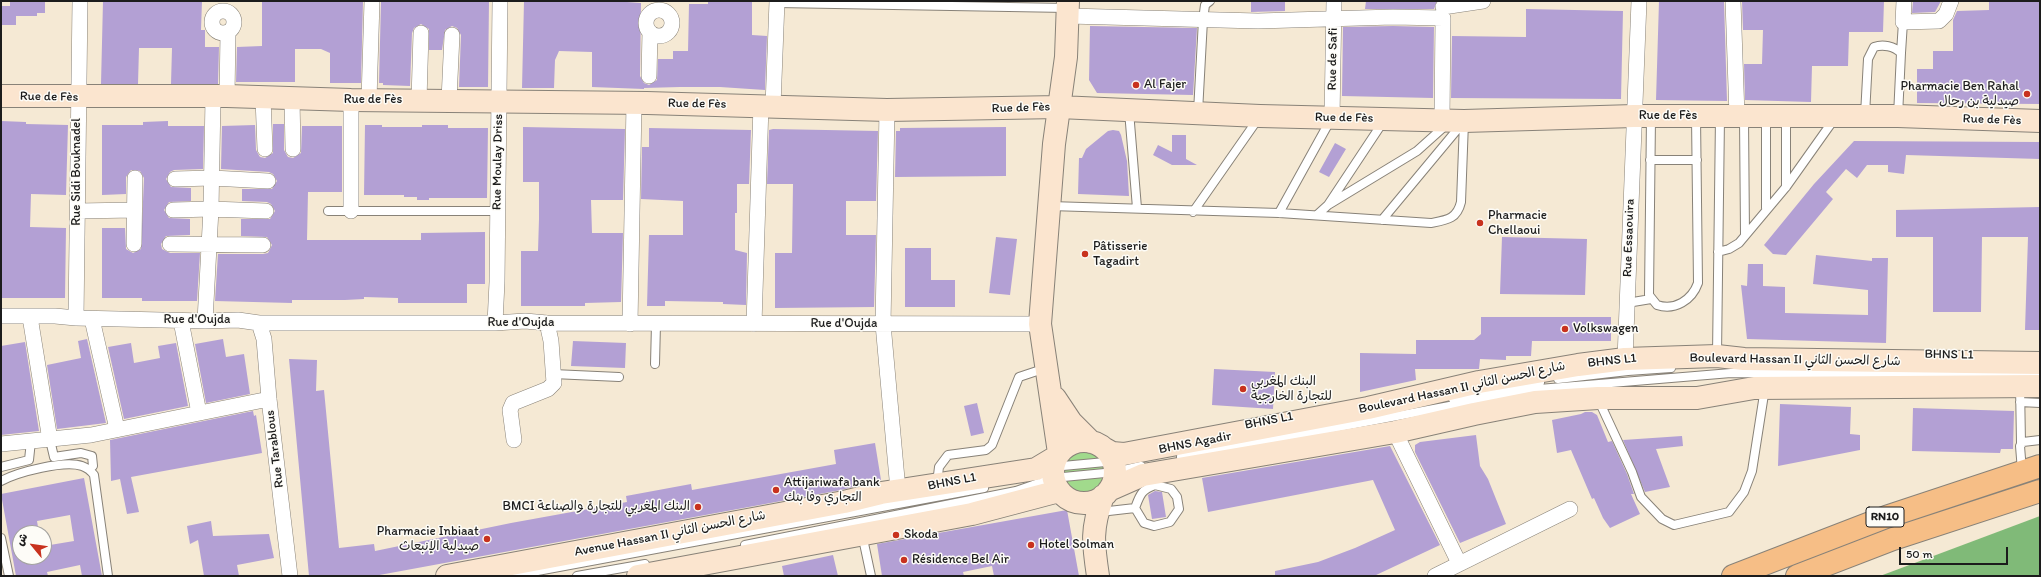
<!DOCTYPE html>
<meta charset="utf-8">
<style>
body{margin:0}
#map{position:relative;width:2041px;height:577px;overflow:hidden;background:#f5e9d4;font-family:Itim,"Playpen Sans Arabic",sans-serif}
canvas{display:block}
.frame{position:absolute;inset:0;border:2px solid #1c1c1c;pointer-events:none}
.north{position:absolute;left:12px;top:525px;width:40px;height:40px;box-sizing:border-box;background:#fdfcf7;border:1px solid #a3a29f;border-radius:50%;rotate:299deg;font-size:11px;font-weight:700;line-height:16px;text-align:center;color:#1c1c1c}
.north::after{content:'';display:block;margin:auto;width:14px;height:18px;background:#c8321e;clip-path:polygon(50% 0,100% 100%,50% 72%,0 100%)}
.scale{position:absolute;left:1899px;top:547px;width:109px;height:18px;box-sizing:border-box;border:2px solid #1c1c1c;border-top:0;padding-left:5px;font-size:12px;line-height:14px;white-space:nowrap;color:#1c1c1c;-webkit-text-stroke:3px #fdfcf7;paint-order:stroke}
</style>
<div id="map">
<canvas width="2041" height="577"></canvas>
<div class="frame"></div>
<div class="north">ش</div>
<div class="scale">50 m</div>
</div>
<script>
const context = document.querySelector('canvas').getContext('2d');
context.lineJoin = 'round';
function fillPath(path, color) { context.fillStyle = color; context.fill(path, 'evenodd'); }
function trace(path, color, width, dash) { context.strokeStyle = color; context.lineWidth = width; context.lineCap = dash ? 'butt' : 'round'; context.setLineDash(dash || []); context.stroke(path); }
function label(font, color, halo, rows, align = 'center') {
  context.font = font + ' Itim,"Playpen Sans Arabic",sans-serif'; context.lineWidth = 3; context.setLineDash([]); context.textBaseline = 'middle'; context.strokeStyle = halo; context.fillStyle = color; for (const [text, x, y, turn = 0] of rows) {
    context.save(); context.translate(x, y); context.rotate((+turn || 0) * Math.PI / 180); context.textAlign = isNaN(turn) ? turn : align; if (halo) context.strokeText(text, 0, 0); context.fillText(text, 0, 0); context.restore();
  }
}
fillPath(new Path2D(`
 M1059 472a24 24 0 1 1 48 0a24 24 0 1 1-48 0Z`), '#a1da8c');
fillPath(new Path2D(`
 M2040 516V576H1880Z`), '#80ba78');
fillPath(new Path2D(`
 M10 1H45V13H37V16H16V25H1V6H10Z
 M103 1H202L201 30H205V47H219L218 84H171L172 48H139L138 84H101Z
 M262 1H363L361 83H330V53L321 49H295V82H236L237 47 262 46Z
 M381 1H489L488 87H459L461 35 457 28 452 26 445 30 442 50H429V29L421 24 414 28 412 33 410 86 383 85V83H379Z
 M524 1H627V2L641 3 640 76 644 83 649 85 657 80 658 59H673V51H688L689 4H708V1H752V35L767 36 765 90 720 87H680L644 88V89L592 87V52L559 51 555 60 554 88H522Z
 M1251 1H1285V11L1251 12Z
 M1366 1H1437L1434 9H1365Z
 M1659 1H1724L1727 101 1656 100Z
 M1742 1H1884L1883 32H1849L1848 66H1812L1811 102 1745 100 1744 64H1762L1763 30H1743Z
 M1913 1H1941L1935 12 1912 13Z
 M1989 1H2040V104L1917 103V69H1933V51H1953V20L1957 11 1989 10Z
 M1526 9 1623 11 1621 99 1451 98 1452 36 1526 37Z
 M1090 26 1197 28 1193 95 1097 93 1089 80Z
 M1393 26 1434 27 1433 98 1342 96 1343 27Z
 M1 121 26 122V124L68 125 66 195 31 194 30 227 66 228 65 298H1Z
 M168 121V126H204L203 169 174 170 170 172 166 179 171 187 191 188V201L169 202 164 210 169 218 190 219V235L166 236 161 244 162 249 170 253H200L197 301H142V298H102V228H125L126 249 133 253 141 249 144 178 140 171 131 170 126 177V194L102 195V125H143V122Z
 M273 124H284V150L288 157 293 158 301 153 302 126H342V192H308L307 240H421V233L485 232V284H467V303H398V298L364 297V299L345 300H292V303L215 301 218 254H263L268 253 272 245 267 237 241 236V219H270L275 211 271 204 267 202 242 201V189H272L277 181 273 174 269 172 221 169 222 126 255 125 256 150 260 157 265 158 273 153Z
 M365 125H382V127H422V125H448V128H488L487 198H429V200H417V197H404V195H364Z
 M523 127 625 129 623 200H591L592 233H623L621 302 585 303V306H521V251H538L539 219V182H523Z
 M1006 127V176L895 177 896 131H900V128Z
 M649 128 751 130 749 184H737V213H735V250L747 253 746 305 723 304V302L665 301V306H647L649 235H683V201L641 199 642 147H649Z
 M773 129 878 131 876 201H846V235H876L874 307 775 308V253H792L793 184H767L769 130Z
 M1113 130 1119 131 1121 135 1127 161 1129 196 1078 194 1079 158H1082L1086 149 1108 131Z
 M1172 135H1186V159L1197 165H1172L1153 155 1158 145 1172 152Z
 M1854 141 2040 142V159L1906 155 1904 174 1888 172V165H1867L1857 178 1846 169 1826 192 1833 199 1786 255 1773 254 1764 245 1814 184Z
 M1335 143 1346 149 1329 177 1319 172Z
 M2040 207V330H2025L2028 237H1982L1981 312H1933V237H1896V210Z
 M996 237 1017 239 1010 295 989 293Z
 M1502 237 1587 239 1585 295 1500 294Z
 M905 248H931V280H955V307H905Z
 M1816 255 1872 261V258H1888L1886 343 1747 339 1741 285 1747 286 1748 264H1763V286L1785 287V313L1868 315V290L1813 284Z
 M1481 317H1611V341H1532L1531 356H1506V360L1480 359 1479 369H1415L1416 380 1360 392V353L1416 354V340H1474L1481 334Z
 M87 339 106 423 57 429 47 365 81 358 78 341Z
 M223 339 226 357 244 354 250 394 206 403 195 344Z
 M573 341 626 343 625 368 571 366Z
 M25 342 39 431 1 435V346Z
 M131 343 134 363 160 358 158 346 176 343 188 406 124 419 108 347Z
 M289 359 317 360 316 391 324 390 339 548 374 544 375 551 511 523 627 502 626 496 691 484 692 490 836 464 834 450 875 443 881 480 841 490 374 576H309Z
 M1214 369 1275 372 1273 409 1212 405Z
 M977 403 984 433 971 436 964 406Z
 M1780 404 1851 407 1850 434 1860 435V450L1778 466Z
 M1913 408 2014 411 2013 449H2001L2000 453 1912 451Z
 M253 411 254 416 256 415 262 453 131 477 139 512 127 514 120 479 111 481 110 440Z
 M1585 412H1592L1597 415 1608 442 1612 441 1627 474 1634 494H1631L1640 514 1610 528 1603 518 1594 498 1592 499 1571 450 1557 453 1552 420 1581 414Z
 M1476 435 1480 466 1488 479 1506 524 1460 543 1415 452V445L1420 442Z
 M1682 436 1683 446 1656 449 1670 487 1645 492 1623 440Z
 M1390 446 1440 545 1374 576H1275V571L1318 562 1355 548 1395 530 1373 480 1208 512 1202 478Z
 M84 478 102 576H82L80 565 47 572 48 576H16L1 494ZM70 515 74 541 44 546V557H20V533H39L37 521Z
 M1155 491 1162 492 1166 517 1152 519 1148 495Z
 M1067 510 1079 576H994L992 566 963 572 964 576H882L877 544Z
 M211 521 213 536 269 534 274 558 237 565 239 576H204L198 540 190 544 187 526Z
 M833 555 838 576H784L782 566Z`), '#b3a0d4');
const lane = new Path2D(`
 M777 3 1067 8
 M1901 53 1903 22
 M1129 111 1137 208
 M1198 112 1203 20 1205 5 1210 1
 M1865 115 1868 59 1874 47C1883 44 1894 46 1901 53L1898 116
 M1651 117 1649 295 1657 305C1675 311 1692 300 1698 283L1696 117
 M1766 117V208
 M1744 118 1745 235
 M1650 160H1697
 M1786 187V117
 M1328 205 1417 151 1446 125
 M1050 206 1279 213 1431 223C1447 220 1457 219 1461 202L1464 122
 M328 211H497
 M1193 212 1258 119
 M1279 213 1331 119
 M1317 215 1328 205 1383 122
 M1382 220 1461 125
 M1718 252 1729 249 1739 243 1786 187 1835 118
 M1627 303 1651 299
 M1717 355 1720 117
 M655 364 656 324
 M553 374 619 377
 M1558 379 1628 371 1671 368
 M2020 386 2021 443
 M1453 399 1540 382
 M1599 401 1632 472 1641 497 1662 519 1674 525 1729 512 1744 492 1752 471 1765 388
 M2020 402 2040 403
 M50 440 54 457 81 453 92 456 93 466 90 469
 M1181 457 1539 389 1731 373 2040 374
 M1 467 29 460 31 441
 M1052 467 1116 461
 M2022 471 2020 446 2023 442 2040 440
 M1 481C18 472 64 460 82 466 88 468 91 471 94 475L108 576
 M937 483 939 467 948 455 986 450 992 445 1019 377 1046 368
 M1155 485 1171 489 1177 497 1179 509 1170 522 1154 526 1144 523 1135 508C1140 495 1141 490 1155 485Z
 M1100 512 1135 508
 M862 534 871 576
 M1 538 9 576
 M745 545 1016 491 1053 478 1115 472 1141 466
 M511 576 984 488
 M577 576 645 564`);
const street = new Path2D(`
 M1733 1 1737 116
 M1904 1 1903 22 1939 21 1946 14 1951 1
 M1443 7 1483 1
 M646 23a13 13 0 1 1 26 0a13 13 0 1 1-26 0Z
 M212 22a11 11 0 1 1 22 0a11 11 0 1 1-22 0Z
 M1068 16 1258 21 1393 17 1443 18 1442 120
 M649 76 650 32
 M227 96 228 33
 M263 98 265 149
 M292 99 293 149
 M369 100 372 1
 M419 100 421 33
 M449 100 452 35
 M773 106 777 1
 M887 110 883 324 898 490
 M1332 118 1334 1
 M175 179 212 178 268 181
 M173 210 211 209 266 211
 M78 211 134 210
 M351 211V100
 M134 244 135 178
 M170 244 263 245
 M1 316H55L76 318 205 321 238 320 259 323H495L525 321 547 323 1040 324
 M30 317 50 440
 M76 318 80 1
 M92 319 117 429
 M181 321 199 413
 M205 321 211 209 213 98
 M259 323 264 339 269 399 290 576
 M495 323 497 282 500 1
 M630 324 634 103
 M754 324 761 105
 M1625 359 1639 1
 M1395 432 1459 563
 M514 440 510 410 513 403 548 389 554 383 551 341 547 323
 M1 444 91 435 269 399
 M1435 576 1570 509`);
const secondary = new Path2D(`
 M1 96H227L351 100 647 103 887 110 1059 107 1260 116 1464 121 1634 116H1898L2040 121
 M1055 398 1071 422 1091 442
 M1053 472a31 31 0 1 1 62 0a31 31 0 1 1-62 0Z
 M1105 449 1112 453 1124 454 1368 408 1479 382 1578 365 1625 359 1717 356 1744 359 2040 363
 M1059 453 1040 324 1054 144 1066 57 1068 1
 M1109 490 1143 475 1395 432 1474 414 1535 402 1598 398H1697L1754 388 2040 386
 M447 576 844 502 881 493 1036 469 1056 457
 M638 576 972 514 1059 491
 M1098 576C1093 543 1091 529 1103 496`);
const primary = new Path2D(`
 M1733 576 1886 517 2040 466
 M1797 576 1893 539 2040 491`);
trace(lane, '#888278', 10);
trace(street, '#888278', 16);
trace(secondary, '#888278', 24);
trace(primary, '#888278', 24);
trace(lane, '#fff', 8);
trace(street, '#fff', 15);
trace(secondary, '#fbe5cf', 22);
trace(primary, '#f6be86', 22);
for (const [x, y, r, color] of [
 [1136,85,4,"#c8321e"],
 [2027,94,4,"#c8321e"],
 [1480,223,4,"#c8321e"],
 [1085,254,4,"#c8321e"],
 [1565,329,4,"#c8321e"],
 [1243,389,4,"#c8321e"],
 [776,490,4,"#c8321e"],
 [698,507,4,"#c8321e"],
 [896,535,4,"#c8321e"],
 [487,539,4,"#c8321e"],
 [1031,545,4,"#c8321e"],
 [904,560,4,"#c8321e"]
]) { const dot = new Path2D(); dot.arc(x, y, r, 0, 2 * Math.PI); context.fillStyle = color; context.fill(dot); trace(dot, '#fdfcf7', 1.5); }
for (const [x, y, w] of [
 [1885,517,38]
]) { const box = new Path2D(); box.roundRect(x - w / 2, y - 10, w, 20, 3); context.fillStyle = '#fdfcf7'; context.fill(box); trace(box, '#1c1c1c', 1); }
label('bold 12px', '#1c1c1c', null, [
 ["RN10",1885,517]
]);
label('13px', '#1c1c1c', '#fdfcf7', [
 ["Rue de Safi",1333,59,-89],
 ["Rue de Fès",49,97,1],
 ["Rue de Fès",373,100],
 ["Rue de Fès",697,104,1],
 ["Rue de Fès",1021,108,-2],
 ["Rue de Fès",1668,116],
 ["Rue de Fès",1344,118,1],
 ["Rue de Fès",1992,120,2],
 ["Rue Moulay Driss",498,162,-89],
 ["Rue Sidi Bouknadel",77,172,-90],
 ["Rue Essaouira",1629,238,-88],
 ["Rue d'Oujda",197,320],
 ["Rue d'Oujda",521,323],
 ["Rue d'Oujda",844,324],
 ["BHNS L1",1949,355,1],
 ["Boulevard Hassan II شارع الحسن الثاني",1795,360,1],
 ["BHNS L1",1612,361,-6],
 ["Boulevard Hassan II شارع الحسن الثاني",1462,388,-12],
 ["BHNS L1",1269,421,-11],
 ["BHNS Agadir",1195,443,-11],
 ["Rue Tarablous",275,449,-97],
 ["BHNS L1",952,482,-11],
 ["Avenue Hassan II شارع الحسن الثاني",670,534,-11]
]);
label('13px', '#1c1c1c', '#fdfcf7', [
 ["Al Fajer",1144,85],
 ["Pharmacie Ben Rahal",2019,87,"right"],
 ["صيدلية بن رحال",2019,102,"right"],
 ["Pharmacie",1488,216],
 ["Chellaoui",1488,231],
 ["Pâtisserie",1093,247],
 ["Tagadirt",1093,262],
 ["Volkswagen",1573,329],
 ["البنك المغربي",1251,382],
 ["للتجارة الخارجية",1251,397],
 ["Attijariwafa bank",784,483],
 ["التجاري وفا بنك",784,498],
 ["BMCI البنك المغربي للتجارة والصناعة",690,507,"right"],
 ["Pharmacie Inbiaat",479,532,"right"],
 ["صيدلية الإنبعاث",479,547,"right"],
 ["Skoda",904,535],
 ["Hotel Solman",1039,545],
 ["Résidence Bel Air",912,560]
], 'left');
</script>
